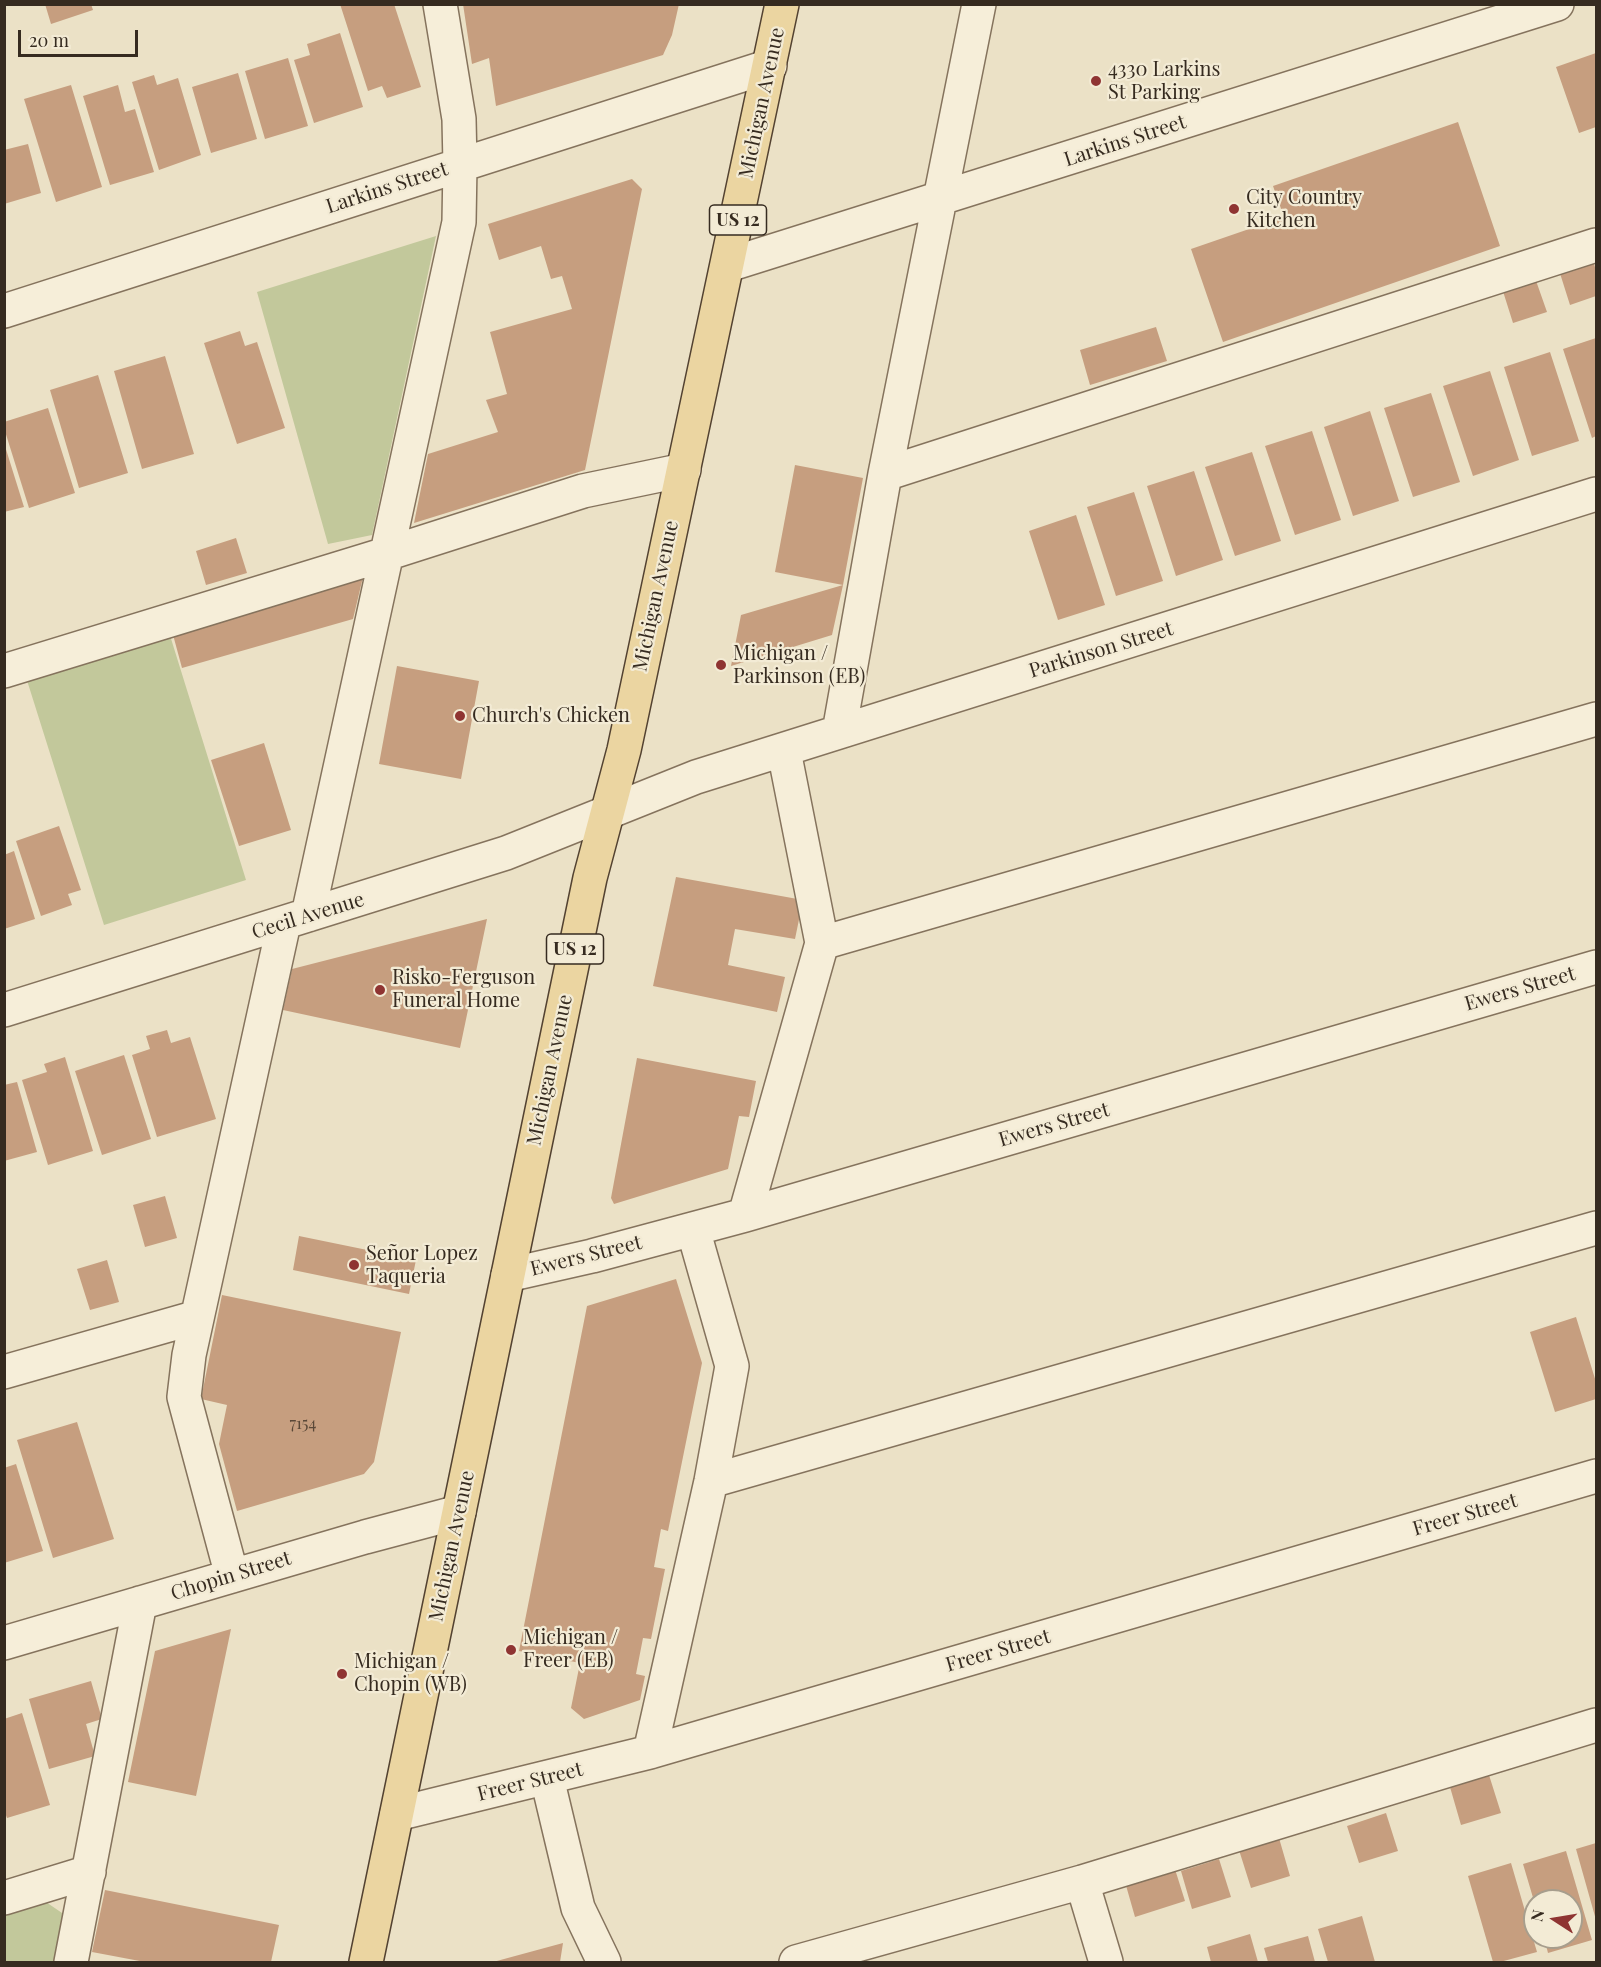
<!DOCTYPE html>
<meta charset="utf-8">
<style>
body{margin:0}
#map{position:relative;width:1601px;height:1967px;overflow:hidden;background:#ebe1c6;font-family:"Playfair Display",serif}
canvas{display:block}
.frame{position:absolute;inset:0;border:6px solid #362b20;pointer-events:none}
.north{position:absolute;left:1523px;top:1889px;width:60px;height:60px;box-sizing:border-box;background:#f3ebd5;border:2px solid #a79e8d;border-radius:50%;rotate:282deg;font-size:16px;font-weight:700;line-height:24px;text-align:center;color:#362b20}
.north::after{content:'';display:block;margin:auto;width:21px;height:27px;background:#8f3432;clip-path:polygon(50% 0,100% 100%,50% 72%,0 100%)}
.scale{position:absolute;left:18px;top:30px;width:120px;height:27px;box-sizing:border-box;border:3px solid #362b20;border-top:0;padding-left:8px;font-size:18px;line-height:21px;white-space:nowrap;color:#362b20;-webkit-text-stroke:4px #f3ebd5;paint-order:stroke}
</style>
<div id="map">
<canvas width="1601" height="1967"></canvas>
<div class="frame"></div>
<div class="north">N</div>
<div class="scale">20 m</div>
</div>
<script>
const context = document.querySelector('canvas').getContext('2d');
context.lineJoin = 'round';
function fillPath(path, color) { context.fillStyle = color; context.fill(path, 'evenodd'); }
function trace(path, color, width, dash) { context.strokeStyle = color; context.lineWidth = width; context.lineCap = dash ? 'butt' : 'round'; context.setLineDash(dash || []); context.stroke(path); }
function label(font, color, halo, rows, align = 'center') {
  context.font = font + ' "Playfair Display",serif'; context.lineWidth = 4.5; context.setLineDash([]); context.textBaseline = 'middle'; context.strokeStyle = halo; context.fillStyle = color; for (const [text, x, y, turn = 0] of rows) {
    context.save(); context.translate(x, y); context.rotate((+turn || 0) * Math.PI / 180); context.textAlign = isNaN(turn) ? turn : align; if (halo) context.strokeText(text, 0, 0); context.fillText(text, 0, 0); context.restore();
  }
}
fillPath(new Path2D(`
 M436 236 372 535 328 544 257 292Z
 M168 629 246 880 104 925 25 674Z
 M43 1900 65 1915 56 1962H5V1912Z`), '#c2c89b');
fillPath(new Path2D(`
 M45 4H91L93 10 51 24Z
 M340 4H394L421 87 387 98 382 86 368 91Z
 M463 4H679L672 35 663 55 496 106 489 58 472 64Z
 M340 33 363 107 314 123 294 60 310 55 307 44Z
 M1596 53V127L1579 133 1556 67Z
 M288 58 308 126 265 139 245 71Z
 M238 73 257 139 211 153 192 87Z
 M154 75 157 85 178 78 201 155 159 170 132 82Z
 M71 85 102 187 56 202 24 99Z
 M118 85 125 112 135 109 154 172 110 185 83 96Z
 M1458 122 1500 246 1223 342 1191 249 1284 217 1273 186Z
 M28 144 41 193 4 204V150Z
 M632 179 642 189 585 470 414 523 428 454 498 432 486 400 507 394 490 332 572 309 562 276 551 279 541 246 499 260 488 224Z
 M1592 256 1596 271V296L1570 305 1558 267Z
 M1534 275 1547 312 1513 323 1501 285Z
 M1156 327 1167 361 1090 385 1080 350Z
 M240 331 245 346 257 342 285 428 237 444 204 343Z
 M1596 338V436L1592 438 1563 349Z
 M1550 352 1579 441 1532 456 1504 367Z
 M165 356 194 454 142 469 114 371Z
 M1490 371 1519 460 1473 476 1443 386Z
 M98 375 128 473 79 488 50 390Z
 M1431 393 1460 482 1413 497 1384 408Z
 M48 408 75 493 29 508 4 428V422Z
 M1370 411 1399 501 1353 516 1324 427Z
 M1312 431 1341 520 1295 535 1265 446Z
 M4 443 24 507 4 512Z
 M1252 452 1281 541 1235 556 1205 467Z
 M795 465 863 478 843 585 775 572Z
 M1194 471 1223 560 1176 576 1147 486Z
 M1134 492 1163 581 1116 596 1087 507Z
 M1076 515 1105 605 1058 620 1029 531Z
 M236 538 247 573 206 585 196 551Z
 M363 577 353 619 182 668 172 631Z
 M843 585 832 635 731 666 741 615Z
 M397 666 479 681 461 779 379 764Z
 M264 743 291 830 239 846 211 760Z
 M59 826 81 890 68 894 72 905 41 916 16 841Z
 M14 851 35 919 4 929V855Z
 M676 877 803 900 795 939 735 929 728 965 785 977 777 1012 653 986Z
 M487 919 460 1048 283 1010 292 969Z
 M167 1030 171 1043 190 1037 216 1119 157 1137 132 1055 150 1049 146 1036Z
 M124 1055 151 1139 102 1155 75 1071Z
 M65 1057 93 1151 48 1165 22 1080 47 1072 44 1064Z
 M637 1058 756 1081 749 1117 739 1116 728 1169 614 1204 611 1198Z
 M17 1082 37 1152 4 1161V1085Z
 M165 1196 177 1238 145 1247 133 1205Z
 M299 1236 416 1260 409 1294 293 1270Z
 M107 1260 119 1302 90 1310 77 1269Z
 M676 1279 702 1363 668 1531 661 1529 654 1567 665 1569 651 1639 643 1638 636 1674 645 1676 640 1700 584 1719 571 1708 580 1663 519 1651 587 1306Z
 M222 1295 401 1332 374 1462 364 1474 237 1511 219 1444 227 1405 201 1399Z
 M1576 1317 1596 1382V1399L1555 1412 1530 1332Z
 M77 1422 114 1539 53 1558 17 1440Z
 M16 1464 43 1551 4 1563V1468Z
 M231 1629 196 1796 128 1782 155 1651Z
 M91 1681 102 1719 86 1724 95 1756 49 1769 29 1699Z
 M22 1713 50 1805 7 1818 4 1810V1719Z
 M1489 1775 1501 1813 1461 1825 1450 1787Z
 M1386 1813 1398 1851 1359 1863 1347 1826Z
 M1279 1838 1290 1876 1251 1888 1239 1850Z
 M1596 1843V1920L1576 1849Z
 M1566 1851 1592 1940 1548 1953 1544 1937H1571V1901H1534L1523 1864Z
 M1219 1859 1231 1897 1192 1909 1181 1871Z
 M1511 1863 1537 1952 1500 1962H1493L1468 1876Z
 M1174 1866 1185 1901 1135 1917 1125 1882Z
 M105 1890 279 1925 271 1962H145L92 1952Z
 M1362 1916 1375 1962H1328L1318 1929Z
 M1250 1934 1258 1962H1211L1207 1947Z
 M1308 1936 1315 1962H1268L1264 1948Z
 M563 1943 560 1962H493Z`), '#c69e7f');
const minor = new Path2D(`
 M728 265 1557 4
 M4 311 770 66
 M885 474 1596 245
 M4 671 386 554 583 491 684 470
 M839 732 885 474 979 4
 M308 915 459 222 460 165 459 119 440 4
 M822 943 1596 719
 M4 1010 506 853 696 777 1596 494
 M745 1215 822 943 784 751
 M508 1275 592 1256 745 1215 1596 967
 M4 1372 197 1317
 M711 1481 1596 1228
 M232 1576 184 1397 189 1355 284 923
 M4 1643 365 1537 459 1512
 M650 1752 711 1481 732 1366 693 1229
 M547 1778 578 1908 604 1962
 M397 1814 650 1752 1596 1476
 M1082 1882 1106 1962
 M4 1898 89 1872
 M71 1962 140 1603
 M796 1962 1082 1882 1596 1725`);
const major = new Path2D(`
 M366 1962 590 878 624 750 782 4`);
trace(minor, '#85735d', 36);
trace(major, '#534231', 36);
trace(minor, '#f6eed9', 33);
trace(major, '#ebd5a1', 33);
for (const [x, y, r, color] of [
 [1096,81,6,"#8f3432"],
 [1234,209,6,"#8f3432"],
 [721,665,6,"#8f3432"],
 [460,716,6,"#8f3432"],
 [380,990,6,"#8f3432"],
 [354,1265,6,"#8f3432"],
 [511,1650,6,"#8f3432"],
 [342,1674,6,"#8f3432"]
]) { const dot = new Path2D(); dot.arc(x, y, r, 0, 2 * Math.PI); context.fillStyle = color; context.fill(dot); trace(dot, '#f3ebd5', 2); }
label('16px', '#5a4838', null, [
 ["7154",303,1424]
]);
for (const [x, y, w] of [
 [738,220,57],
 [575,949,57]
]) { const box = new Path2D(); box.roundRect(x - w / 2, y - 15, w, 30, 4.5); context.fillStyle = '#f3ebd5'; context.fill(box); trace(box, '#362b20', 1.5); }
label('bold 18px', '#362b20', null, [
 ["US 12",738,220],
 ["US 12",575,949]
]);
label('20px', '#362b20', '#f3ebd5', [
 ["4330 Larkins",1108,70],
 ["St Parking",1108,93],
 ["City Country",1246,198],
 ["Kitchen",1246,221],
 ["Michigan /",733,654],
 ["Parkinson (EB)",733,677],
 ["Church's Chicken",472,716],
 ["Risko-Ferguson",392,978],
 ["Funeral Home",392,1001],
 ["Señor Lopez",366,1254],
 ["Taqueria",366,1277],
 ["Michigan /",523,1638],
 ["Freer (EB)",523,1661],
 ["Michigan /",354,1662],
 ["Chopin (WB)",354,1685]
], 'left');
label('20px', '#362b20', '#f3ebd5', [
 ["Michigan Avenue",762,103,-78],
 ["Larkins Street",1125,141,-18],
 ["Larkins Street",387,188,-18],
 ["Michigan Avenue",656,596,-78],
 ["Parkinson Street",1101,650,-17],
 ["Cecil Avenue",308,916,-17],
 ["Ewers Street",1520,989,-16],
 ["Michigan Avenue",550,1070,-78],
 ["Ewers Street",1054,1125,-16],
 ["Ewers Street",586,1256,-14],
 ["Freer Street",1465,1515,-16],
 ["Michigan Avenue",452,1546,-78],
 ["Chopin Street",231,1576,-17],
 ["Freer Street",998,1651,-16],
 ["Freer Street",530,1782,-14]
]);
</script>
